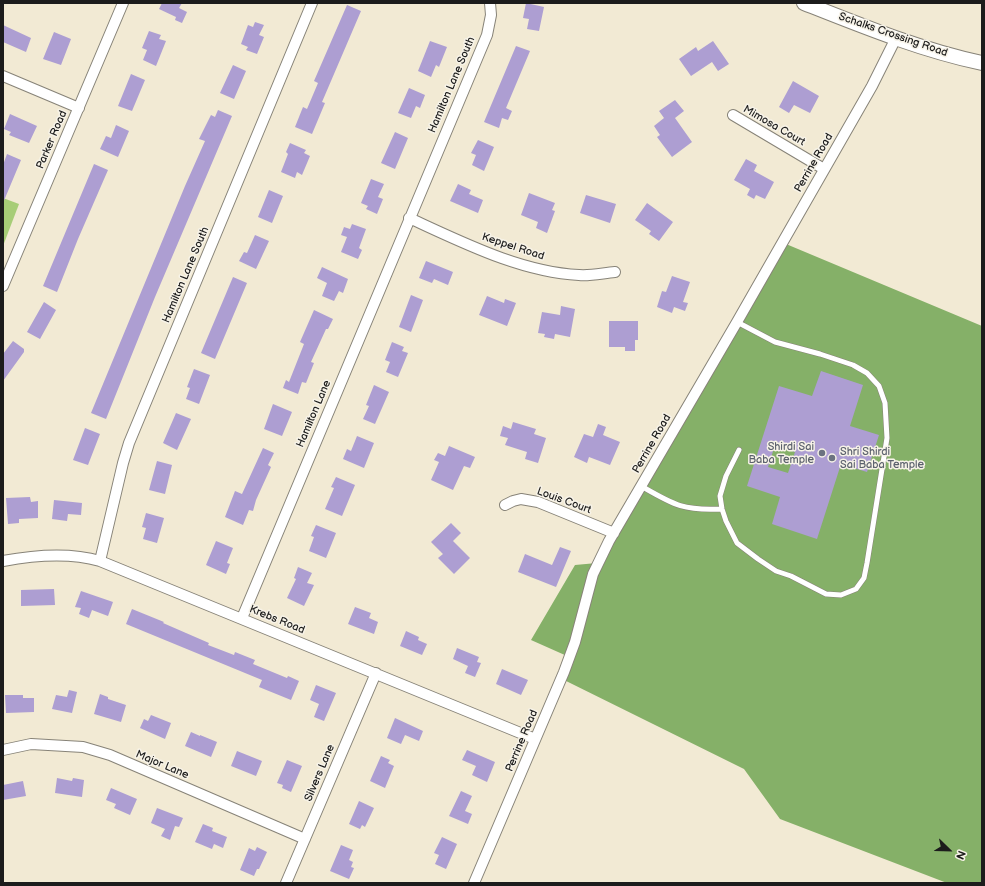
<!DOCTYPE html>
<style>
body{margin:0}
#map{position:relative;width:985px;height:886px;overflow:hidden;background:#f2ead4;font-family:"Balsamiq Sans",sans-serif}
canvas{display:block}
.frame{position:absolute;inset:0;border:4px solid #1c1c1c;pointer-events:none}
.north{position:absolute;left:929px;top:830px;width:40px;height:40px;-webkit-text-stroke:3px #f7f3e8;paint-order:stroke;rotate:113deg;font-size:11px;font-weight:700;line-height:16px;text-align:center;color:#1c1c1c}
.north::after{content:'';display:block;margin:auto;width:14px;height:18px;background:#1c1c1c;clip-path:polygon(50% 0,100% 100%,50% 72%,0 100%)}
</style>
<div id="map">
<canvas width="985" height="886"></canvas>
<div class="frame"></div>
<div class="north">N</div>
</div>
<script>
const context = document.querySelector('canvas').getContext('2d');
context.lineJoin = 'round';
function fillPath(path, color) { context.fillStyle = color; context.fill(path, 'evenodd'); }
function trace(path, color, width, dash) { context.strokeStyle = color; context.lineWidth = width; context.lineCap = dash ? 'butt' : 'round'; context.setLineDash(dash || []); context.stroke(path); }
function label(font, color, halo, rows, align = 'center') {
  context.font = font + ' "Balsamiq Sans",sans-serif'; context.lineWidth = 3; context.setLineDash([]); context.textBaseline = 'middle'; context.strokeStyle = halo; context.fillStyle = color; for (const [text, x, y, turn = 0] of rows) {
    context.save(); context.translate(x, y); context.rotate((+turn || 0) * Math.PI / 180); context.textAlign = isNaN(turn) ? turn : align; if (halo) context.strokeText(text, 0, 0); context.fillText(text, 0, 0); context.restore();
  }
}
fillPath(new Path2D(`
 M3 198 19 204 3 246Z`), '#a7cd77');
fillPath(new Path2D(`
 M786 244 982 326V883H947L780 819 744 769 558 677 567 656 531 640 575 565 597 563Z`), '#85b068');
fillPath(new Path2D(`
 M162 3H182L179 8 187 12 182 23 175 20 176 17 159 9Z
 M526 3 544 7 539 31 527 29 529 19 523 18Z
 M347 5 361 11 322 102 325 103 312 134 295 127 303 107 307 109 318 83 314 81Z
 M255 22 264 25 259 35 264 37 257 54 246 50 248 47 241 44 248 25 253 27Z
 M3 25 31 38 26 52 3 42Z
 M149 31 161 35 159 39 166 41 156 66 143 60 147 50 142 48Z
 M54 32 71 39 61 65 43 59Z
 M430 41 447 47 439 67 436 65 431 77 418 71Z
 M713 41 729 64 718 71 712 62 691 76 679 59 696 47 698 51Z
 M516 46 530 51 506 108 512 111 508 120 502 118 499 128 484 122Z
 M233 65 246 71 234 99 220 93Z
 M131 74 145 80 132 111 118 106Z
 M793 81 819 96 810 113 794 105 789 113 779 107Z
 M409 88 425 95 420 108 416 106 411 118 398 113Z
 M675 100 684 111 675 118 692 142 672 157 657 137 660 135 654 126 664 118 659 111Z
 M218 110 232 116 155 297 106 419 91 413 185 186 205 141 199 139 211 115 215 117Z
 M10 114 37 126 29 143 9 135 11 132 4 129Z
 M116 125 129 131 118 157 100 149 106 136 111 138Z
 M395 132 408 138 395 169 381 163Z
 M478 140 494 147 484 171 472 165 476 155 471 153Z
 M290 143 306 150 304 153 310 156 302 175 297 172 295 178 281 172 288 154 286 152Z
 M7 154 21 160 3 203V165Z
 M746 159 757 165 754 171 774 182 765 199 756 195 754 199 747 195 750 189 734 180Z
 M94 164 108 170 78 239 57 292 43 286Z
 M371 179 384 184 378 197 383 199 377 214 366 209 368 206 361 203Z
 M458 184 471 190 469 194 483 200 478 213 450 201Z
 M269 190 283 196 272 223 258 217Z
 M529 193 555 203 552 210 555 211 547 233 536 228 538 222 521 215Z
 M586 195 616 204 610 223 580 213Z
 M647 203 673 222 659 241 649 234 651 231 635 220Z
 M352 224 366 229 359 248 362 250 358 259 341 252 347 237 341 235 344 227 350 229Z
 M255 235 269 241 256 269 239 261 244 252 247 253Z
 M426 261 453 272 448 285 434 279 432 283 419 278Z
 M322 267 348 279 343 293 339 291 334 301 322 296 327 283 317 278Z
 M672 276 690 282 683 302 688 303 685 311 674 307 672 313 657 307 662 291 666 292Z
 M233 277 247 283 215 359 201 353Z
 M411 295 423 300 411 332 399 327Z
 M487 296 504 303 505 299 516 303 507 326 479 315Z
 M44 302 56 310 40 339 27 332Z
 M561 306 575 309 570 337 555 334 554 339 544 337 545 334 538 333 542 312 560 315Z
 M314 310 333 319 328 329H326L311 362 314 363 306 383 302 382 298 394 283 388 286 380 289 382 304 344 300 342Z
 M609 321H638V340H635V351H625V347H609Z
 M13 341 24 349V352L3 381V354Z
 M392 342 404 347 402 351 408 353 398 377 386 372 390 362 385 360Z
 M194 369 210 375 199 404 186 399 190 388 187 387Z
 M821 371 863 385 850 426 879 435 867 472 841 464 817 539 772 524 780 497 747 486 779 386 812 396ZM775 445 795 452 788 473 768 467Z
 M374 385 389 392 375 424 363 419 369 406 366 405Z
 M273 404 292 412 282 436 264 429Z
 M176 413 191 419 177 450 163 443Z
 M513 422 536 429 534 434 546 438 538 463 525 459 527 452 505 445 508 438 500 436 503 426 511 429Z
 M598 424 606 427 603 435 620 442 610 465 589 457 587 463 574 457 584 434 593 437Z
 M85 428 100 434 88 465 73 460Z
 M357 436 374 443 364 468 343 459 347 449 351 451Z
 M449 446 475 457 470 468 464 466 453 490 431 480 439 462 434 460 438 453 445 456Z
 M263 448 274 453 268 465 271 467 256 500 253 511 249 510 243 525 225 517 235 491 242 494Z
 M157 461 172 465 165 494 149 490Z
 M336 477 355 485 342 516 325 509 334 488 331 487Z
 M30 497 31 502 38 501V518L19 519V523L8 524 6 498Z
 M54 500 82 503 81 515 68 514 67 521 52 519Z
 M146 513 164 518 157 543 143 539 146 528 142 527Z
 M451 523 461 533 453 541 470 558 454 574 438 558 443 554 431 542Z
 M316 525 336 533 326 558 309 551 314 537 311 536Z
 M216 541 233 548 227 563 230 564 226 574 206 565Z
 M560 547 571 551 556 587 518 572 525 554 552 565Z
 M298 567 312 573 307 583 314 585 304 606 287 598 296 579 294 578Z
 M54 589 55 605 21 606V590Z
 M81 591 113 602 108 616 92 610 89 618 79 614 81 608 75 607Z
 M355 607 371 613 369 618 378 622 374 634 348 624Z
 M132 609 164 622 163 623 209 643 208 645 234 655 235 652 255 660 253 664 287 678 288 676 299 681 291 700 259 687 262 680 126 624Z
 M406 631 419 637 418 640 427 644 422 655 400 646Z
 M457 648 479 657 477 662 481 663 475 677 465 673 468 666 453 659Z
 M502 669 528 680 521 695 496 684Z
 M316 685 336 693 324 721 314 717 319 704 310 700Z
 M69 690 77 692 72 713 52 709 56 695 67 697Z
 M100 694 108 697V699L126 705 121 722 94 714Z
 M5 695H23V698H34V712L6 713Z
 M151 715 171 723 165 739 140 728 144 719 148 721Z
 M395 718 423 731 419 741 405 735 401 744 387 738Z
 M191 732 200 736V735L217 742 211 757 185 746Z
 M467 750 495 762 487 782 472 775 476 766 462 760Z
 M237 751 262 761 256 776 231 766Z
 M381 756 390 760 388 763 394 766 385 788 370 781Z
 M287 760 302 766 291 792 282 788 283 785 277 783Z
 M57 778 72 781 73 778 84 780 82 797 55 793Z
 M23 781 26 796 3 800V785Z
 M111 788 137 799 130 815 114 808 116 804 106 800Z
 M461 791 472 796 465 811 472 814 468 824 449 816Z
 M359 801 374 808 365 827 362 825 360 829 349 824Z
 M157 808 183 818 179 827 175 826 170 840 161 836 165 829 151 823Z
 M203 824 213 828 212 831 227 837 223 848 214 844 212 849 195 842Z
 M442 837 457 844 446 869 435 864 439 855 434 853Z
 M341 845 353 850 349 860 353 862 351 867 354 868 349 879 330 871Z
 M257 847 267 852 259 869H257L254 876 240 870 249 848 255 851Z`), '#ad9ed2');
const lane = new Path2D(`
 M737 322 775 342 820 354 853 365 867 373 879 386 885 403 887 438 867 563 864 578 856 589 841 595 826 594 791 576 776 571 758 559 737 543 726 521 722 509 720 496 726 476 739 450
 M641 486C674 505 683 511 722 509`);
const street = new Path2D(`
 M3 76 79 108
 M733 115 824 169
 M409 218C462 242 520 272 579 275 591 276 603 273 615 272
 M3 286 123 3
 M505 505 513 501 521 499 538 502 614 533
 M3 561C35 555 69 552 100 561L535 739
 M100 561 123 463 129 443 312 3
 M242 618 487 35 491 15 490 3
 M3 750 31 744 83 747 110 755 305 839
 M286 883 376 673
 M474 883 564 672 575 642 593 574 609 541 737 322 872 86 896 38`);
const secondary = new Path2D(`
 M804 3C862 26 921 50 982 63`);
trace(lane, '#878378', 6);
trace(street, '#878378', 12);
trace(secondary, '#878378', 16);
trace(lane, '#fff', 5);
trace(street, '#fff', 10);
trace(secondary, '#fff', 14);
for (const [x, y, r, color] of [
 [822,453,4,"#6b7280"],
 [832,458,4,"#6b7280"]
]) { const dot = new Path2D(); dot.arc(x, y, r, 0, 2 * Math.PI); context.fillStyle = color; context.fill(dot); trace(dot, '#f7f3e8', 1.5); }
label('11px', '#1c1c1c', '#f7f3e8', [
 ["Schalks Crossing Road",893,35,19],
 ["Hamilton Lane South",452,85,-67],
 ["Mimosa Court",774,126,30],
 ["Parker Road",52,140,-67],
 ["Perrine Road",814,163,-60],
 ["Keppel Road",513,247,18],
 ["Hamilton Lane South",186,275,-67],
 ["Hamilton Lane",314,414,-67],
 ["Perrine Road",652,444,-60],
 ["Louis Court",564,501,20],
 ["Krebs Road",277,620,22],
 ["Perrine Road",522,741,-67],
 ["Major Lane",162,765,23],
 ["Silvers Lane",320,773,-67]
]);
label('11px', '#5b616d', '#f7f3e8', [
 ["Shirdi Sai",814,447],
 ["Baba Temple",814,460],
 ["Shri Shirdi",840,452,"left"],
 ["Sai Baba Temple",840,465,"left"]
], 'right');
</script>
